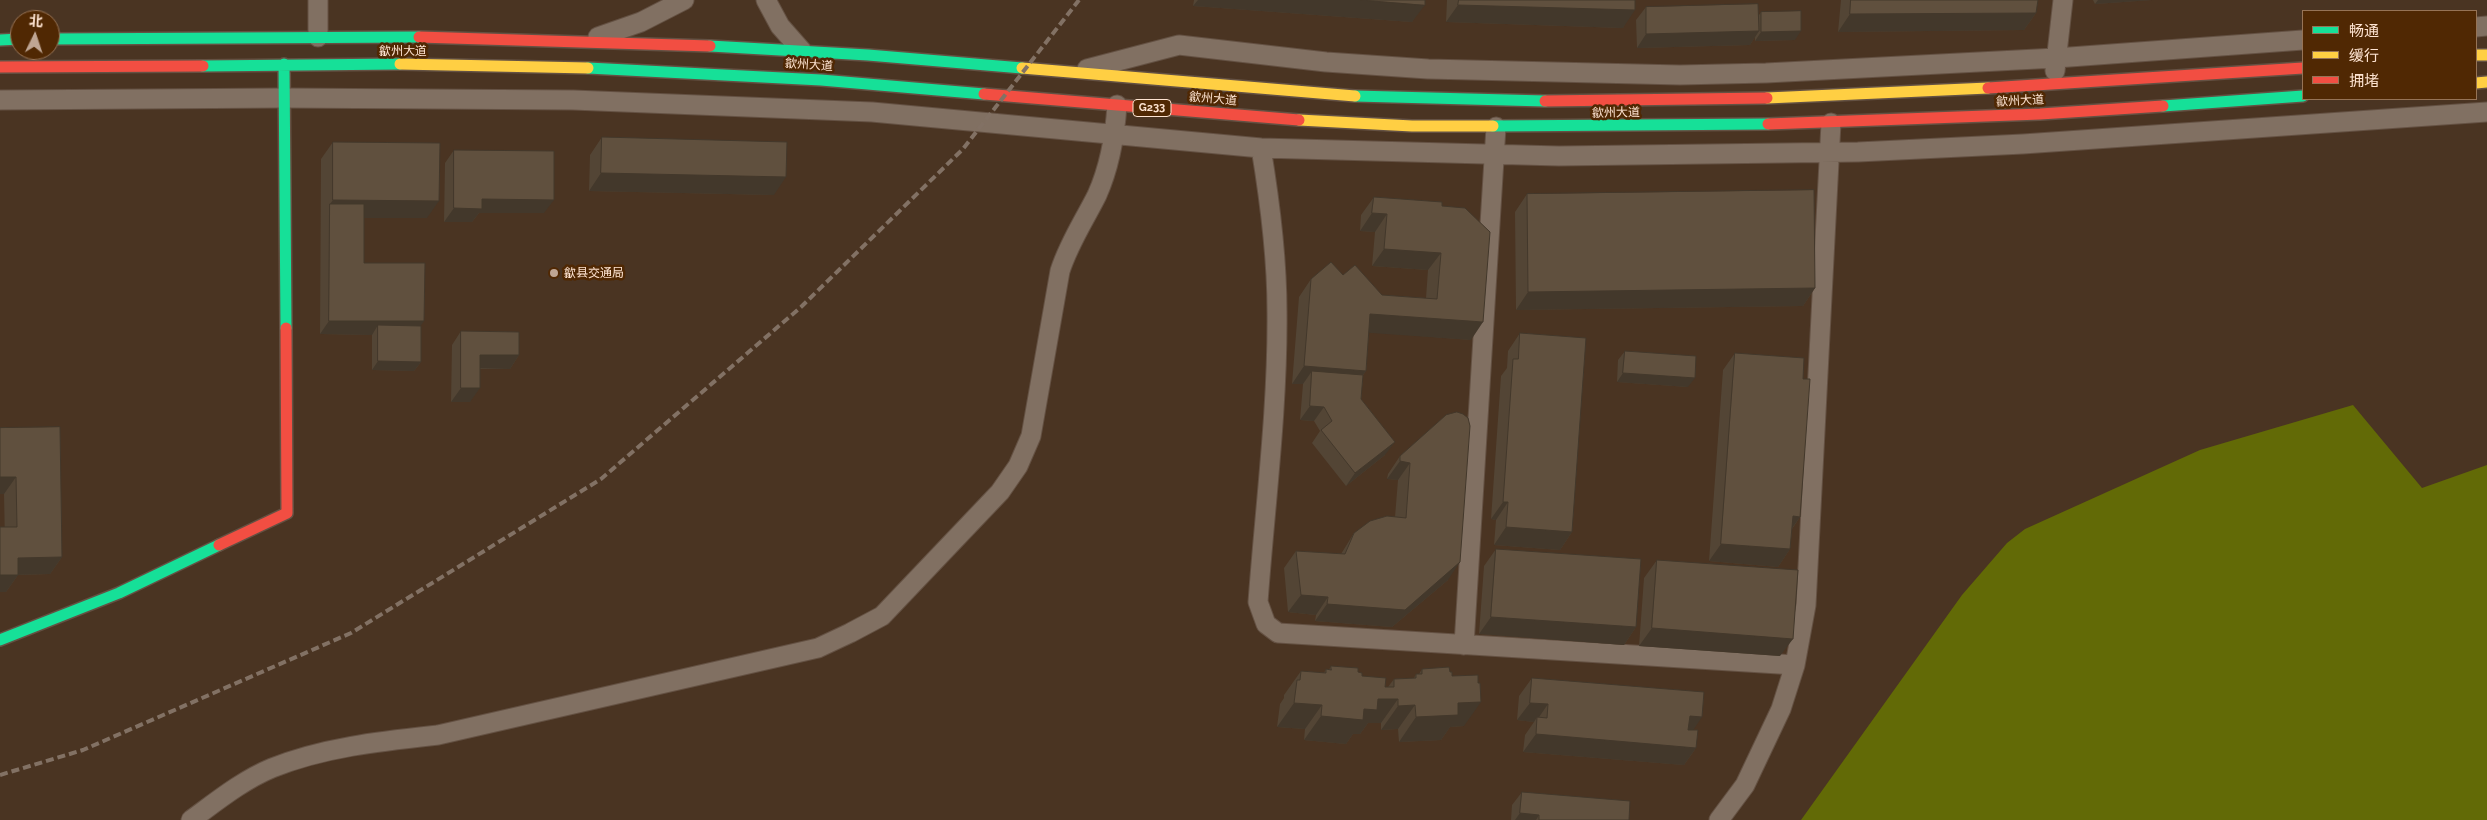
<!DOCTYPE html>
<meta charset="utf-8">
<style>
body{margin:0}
#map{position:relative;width:2487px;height:820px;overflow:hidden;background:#4a3422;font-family:Raleway,"Noto Sans SC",sans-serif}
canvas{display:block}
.legend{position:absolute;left:2302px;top:10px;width:175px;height:90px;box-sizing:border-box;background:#502803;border:1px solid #967356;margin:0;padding:6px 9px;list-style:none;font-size:15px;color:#fee4d2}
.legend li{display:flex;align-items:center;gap:10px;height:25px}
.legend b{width:25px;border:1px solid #967356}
.north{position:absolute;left:10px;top:10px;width:50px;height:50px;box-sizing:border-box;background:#502803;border:1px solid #967356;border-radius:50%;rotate:4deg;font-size:14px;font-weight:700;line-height:20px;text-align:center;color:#fee4d2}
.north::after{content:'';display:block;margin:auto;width:18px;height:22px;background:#bfa694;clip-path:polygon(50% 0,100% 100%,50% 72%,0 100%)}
</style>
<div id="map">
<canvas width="2487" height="820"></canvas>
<ul class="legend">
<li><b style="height:6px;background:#16e098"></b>畅通</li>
<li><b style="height:6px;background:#ffcf43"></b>缓行</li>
<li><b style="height:6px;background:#f24e42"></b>拥堵</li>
</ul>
<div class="north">北</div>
</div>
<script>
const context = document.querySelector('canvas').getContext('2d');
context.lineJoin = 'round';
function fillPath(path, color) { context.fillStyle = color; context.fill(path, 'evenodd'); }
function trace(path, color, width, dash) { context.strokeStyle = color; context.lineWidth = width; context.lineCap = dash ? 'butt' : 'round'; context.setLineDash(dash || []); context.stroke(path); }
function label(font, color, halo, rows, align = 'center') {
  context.font = font + ' Raleway,"Noto Sans SC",sans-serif'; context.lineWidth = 5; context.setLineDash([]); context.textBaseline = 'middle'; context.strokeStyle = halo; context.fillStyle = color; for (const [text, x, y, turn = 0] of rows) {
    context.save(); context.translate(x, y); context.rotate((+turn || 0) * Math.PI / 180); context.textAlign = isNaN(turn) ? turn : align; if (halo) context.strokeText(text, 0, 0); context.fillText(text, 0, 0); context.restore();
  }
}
fillPath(new Path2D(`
 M2353 405 2422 488 2487 465V820H1801L1962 595 2007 543 2025 529 2200 450Z`), '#626a06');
const street = new Path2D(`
 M318 0V37
 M766 0 780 26 802 51
 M2476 27 2487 26
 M598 37 641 22 684 0
 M1087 69 1179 45 1326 62 1428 69 1680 75 1766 73 2056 58 2303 40
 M2055 71 2063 0
 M0 100 284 98 573 100 872 112 1261 148 1559 156 1858 152 2023 144 2487 112
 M1261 148C1270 202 1277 256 1277 311 1278 408 1265 506 1258 602L1266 624 1278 633 1795 665
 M1464 645 1496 127
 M191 820C217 801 243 780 272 768 324 747 383 741 438 735L818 648 850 633 882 616 1000 492 1018 466 1031 436 1060 271C1069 243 1084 221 1097 195 1110 166 1115 136 1117 105
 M1719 820 1745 785 1781 709 1795 665 1806 605 1831 123`);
const fast = new Path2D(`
 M50 39 419 37
 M0 40 20 39
 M710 46 868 55 1022 68
 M284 64 286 328
 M203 66 400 64
 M588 68 821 80 984 94
 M1355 96 1545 101
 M2163 106 2303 96
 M1493 126 1768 124
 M0 640 119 593 219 545`);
const slow = new Path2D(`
 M2476 55H2487
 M400 64 588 68
 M1022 68 1355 96
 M2476 83 2487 82
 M1767 98 1988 88
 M1299 120 1412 126H1493`);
const jam = new Path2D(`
 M419 37 710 46
 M0 67 203 66
 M1988 88 2303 68
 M984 94 1299 120
 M1545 101 1767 98
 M1768 124 2040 114 2163 106
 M219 545 287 513 286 328`);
trace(street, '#645143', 21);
trace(fast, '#645143', 14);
trace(slow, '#645143', 14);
trace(jam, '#645143', 14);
trace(street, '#817062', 19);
trace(fast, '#16e098', 11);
trace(slow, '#ffcf43', 11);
trace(jam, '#f24e42', 11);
trace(new Path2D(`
 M0 775 83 750 351 633 601 479 801 307 963 149 1079 0`), '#827164', 4, [8, 4]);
fillPath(new Path2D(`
 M1194 0H1425L1412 22 1193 6Z
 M1447 0H1635L1623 28 1446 22Z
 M1841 0H2038L2036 13 2024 30 1838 32Z
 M2093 0H2152L2095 4Z
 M1646 7 1759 15 1761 12 1795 40 1755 41V37L1750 45 1637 48 1636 20Z
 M602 137 774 195 589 191 590 155Z
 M333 142 427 218H364V263L421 326V362L414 371 372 370V335L320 334 321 159Z
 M454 150 544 213H479L472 222H444L445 163Z
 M1527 194 1815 288 1803 306 1516 310 1515 212Z
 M1374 197 1442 206 1471 340 1368 332 1366 371 1363 375 1361 399 1385 455 1346 486 1312 443 1320 431 1314 421 1300 420 1303 384H1292L1299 297 1311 279 1343 275 1382 295 1426 298 1428 270 1372 266 1375 232 1360 231 1361 215Z
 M461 331 519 355 510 369H480L470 402H451L452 345Z
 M1520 333 1572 532 1560 550 1494 545 1496 520 1491 519 1501 376 1507 368 1508 351Z
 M1625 351 1688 387 1617 382 1618 360Z
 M1735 353 1803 379 1800 517 1792 529 1790 549 1778 567 1709 561 1723 370Z
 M1446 415 1448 580 1392 627 1315 621 1316 615 1288 612 1284 568 1296 551 1341 554 1354 533 1395 517 1398 480 1387 479 1388 474 1400 456Z
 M0 428 62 557 50 574 18 575 6 592 4 494Z
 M1496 549 1636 627 1624 645 1479 634 1484 566Z
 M1657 560 1780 656 1639 646 1644 578Z
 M1331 666 1358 672 1362 676 1385 687H1388L1394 679 1414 678 1416 674H1419L1422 669 1450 672 1452 676 1464 726 1450 727 1441 740 1399 742 1398 729 1381 730V723H1368L1360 734H1353L1346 744 1304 740 1305 729 1277 727 1280 704 1284 698V695L1301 671 1324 673 1326 669 1329 670Z
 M1532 678 1693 730 1696 748 1684 765 1523 752 1525 735 1534 722 1517 720 1519 696Z
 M1522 792 1629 820H1511L1512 805Z`), '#534535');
fillPath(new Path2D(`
 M1198 0H1361L1425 5 1412 22 1193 6Z
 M2098 0H2152L2095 4Z
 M1458 5 1635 10 1623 28 1446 22Z
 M2036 13 2024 30 1838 32 1850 14Z
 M1759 31 1750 45 1637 48 1646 34Z
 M1801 31 1795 40 1755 41 1761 32Z
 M601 173 786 177 774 195 589 191Z
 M482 199 554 200 544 213H479L472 222H444L454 208Z
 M333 200 439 201 427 218H330V204Z
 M1372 213 1387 214 1375 232 1360 231Z
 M1384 249 1441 253 1428 270 1372 266Z
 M1815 288 1803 306 1516 310 1528 292Z
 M1370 314 1483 322 1471 340 1357 332Z
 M329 321H424L415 335 378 325 372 335 320 334Z
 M480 355H519L510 369 471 368Z
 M378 361 421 362 414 371 372 370Z
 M1304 366 1366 371 1353 388 1312 371 1303 384H1292Z
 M1623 373 1695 378 1688 387 1617 382Z
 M461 388H480L470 402H451Z
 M1310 406 1324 407 1314 421 1300 420Z
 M1395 442 1385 455 1346 486 1355 473Z
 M1400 461 1410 463 1398 480 1387 479Z
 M0 477H16L4 494H0Z
 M1503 502H1508L1496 520 1491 519Z
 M1793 516 1800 517 1788 534Z
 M1506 527 1572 532 1560 550 1494 545Z
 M1721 544 1790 549 1778 567 1709 561Z
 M62 557 50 574 11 575H18L6 592H0V575L18 558Z
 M1460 562 1448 580 1392 627 1315 621 1327 604Z
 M1301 595 1328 597 1316 615 1288 612Z
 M1491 617 1636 627 1624 645 1479 634Z
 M1652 628 1793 639 1780 656 1639 646Z
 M1378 699H1398L1381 723H1368L1360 734H1353L1346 744 1304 740 1321 716 1364 709Z
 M1481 702 1464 726 1450 727 1441 740 1399 742 1416 717 1458 703Z
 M1294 703 1322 705 1305 729 1277 727Z
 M1530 703 1548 704 1537 720V717L1534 722 1517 720Z
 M1415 705 1398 729 1381 730 1398 706Z
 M1690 716 1702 717 1690 735 1677 733Z
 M1536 734 1696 748 1684 765 1523 752Z
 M1520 813 1539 815 1536 820H1515Z`), '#43382b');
const building = new Path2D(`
 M1361 0H1425V5Z
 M1459 0H1635V10L1458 5Z
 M1851 0H2038L2036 13 1850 14Z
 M1758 4 1759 31 1646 34V7Z
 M1801 11V31L1761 32V12Z
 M602 137 787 142 786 177 601 173Z
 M333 142 440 143 439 201 333 200Z
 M454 150 554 151V200L482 199V209L454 208Z
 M1814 190 1815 288 1528 292 1527 194Z
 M1374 197 1442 202V206L1465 208 1490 232 1483 322 1370 314 1366 371 1304 366 1311 279 1331 262 1343 275 1355 265 1382 295 1437 299 1441 253 1384 249 1387 214 1372 213Z
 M330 204H364V263H425L424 321H329Z
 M378 325 421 326V362L378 361Z
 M461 331 519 332V355H480V388H461Z
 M1520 333 1586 338 1572 532 1506 527 1508 502H1503L1513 359H1518Z
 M1625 351 1696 356 1695 378 1623 373Z
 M1735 353 1804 358 1803 379H1810L1800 517 1793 516 1790 549 1721 544Z
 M1312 371 1363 375 1361 399 1395 442 1355 473 1321 430 1332 421 1324 407 1310 406Z
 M1457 412 1463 414 1468 418 1470 426 1460 562 1405 610 1327 604 1328 597 1301 595 1296 551 1345 554 1354 533 1370 521 1387 516 1406 518 1410 463 1400 461V456L1446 415Z
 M60 427 62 557 18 558V575H0V527H17L16 477H0V428Z
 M1496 549 1641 559 1636 627 1491 617Z
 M1657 560 1798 570 1793 639 1652 628Z
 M1331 666 1358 668V672L1362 673V676L1386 678 1385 687H1394V679L1416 678V674H1422V669L1449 667 1450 672H1452V676L1478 675V683H1480L1481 702 1458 703V715L1416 717 1415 705 1398 706V699H1378L1377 710 1364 709 1363 720 1321 716 1322 705 1294 703 1297 680H1300L1301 671 1326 673V669L1331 670Z
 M1532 678 1704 692 1702 717 1690 716 1688 730H1698L1696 748 1536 734 1537 717 1547 718 1548 704 1530 703Z
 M1522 792 1630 801 1629 820H1539V815L1520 813Z`);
fillPath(building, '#60503e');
trace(building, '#43382b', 1);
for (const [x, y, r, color] of [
 [554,273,5,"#bfa694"]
]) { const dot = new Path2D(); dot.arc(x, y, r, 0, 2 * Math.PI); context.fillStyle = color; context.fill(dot); trace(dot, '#502803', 2); }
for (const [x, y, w] of [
 [1152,108,38]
]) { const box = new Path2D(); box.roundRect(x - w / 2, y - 8.5, w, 17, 4); context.fillStyle = '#502803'; context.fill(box); trace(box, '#fee4d2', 1); }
label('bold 11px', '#fee4d2', null, [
 ["G233",1152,108]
]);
label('12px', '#fee4d2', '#502803', [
 ["歙州大道",403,51],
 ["歙州大道",809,65,4],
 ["歙州大道",1213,99,5],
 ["歙州大道",2020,101,-3],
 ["歙州大道",1616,113,-1]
]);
label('12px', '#fee4d2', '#502803', [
 ["歙县交通局",564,273]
], 'left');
</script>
